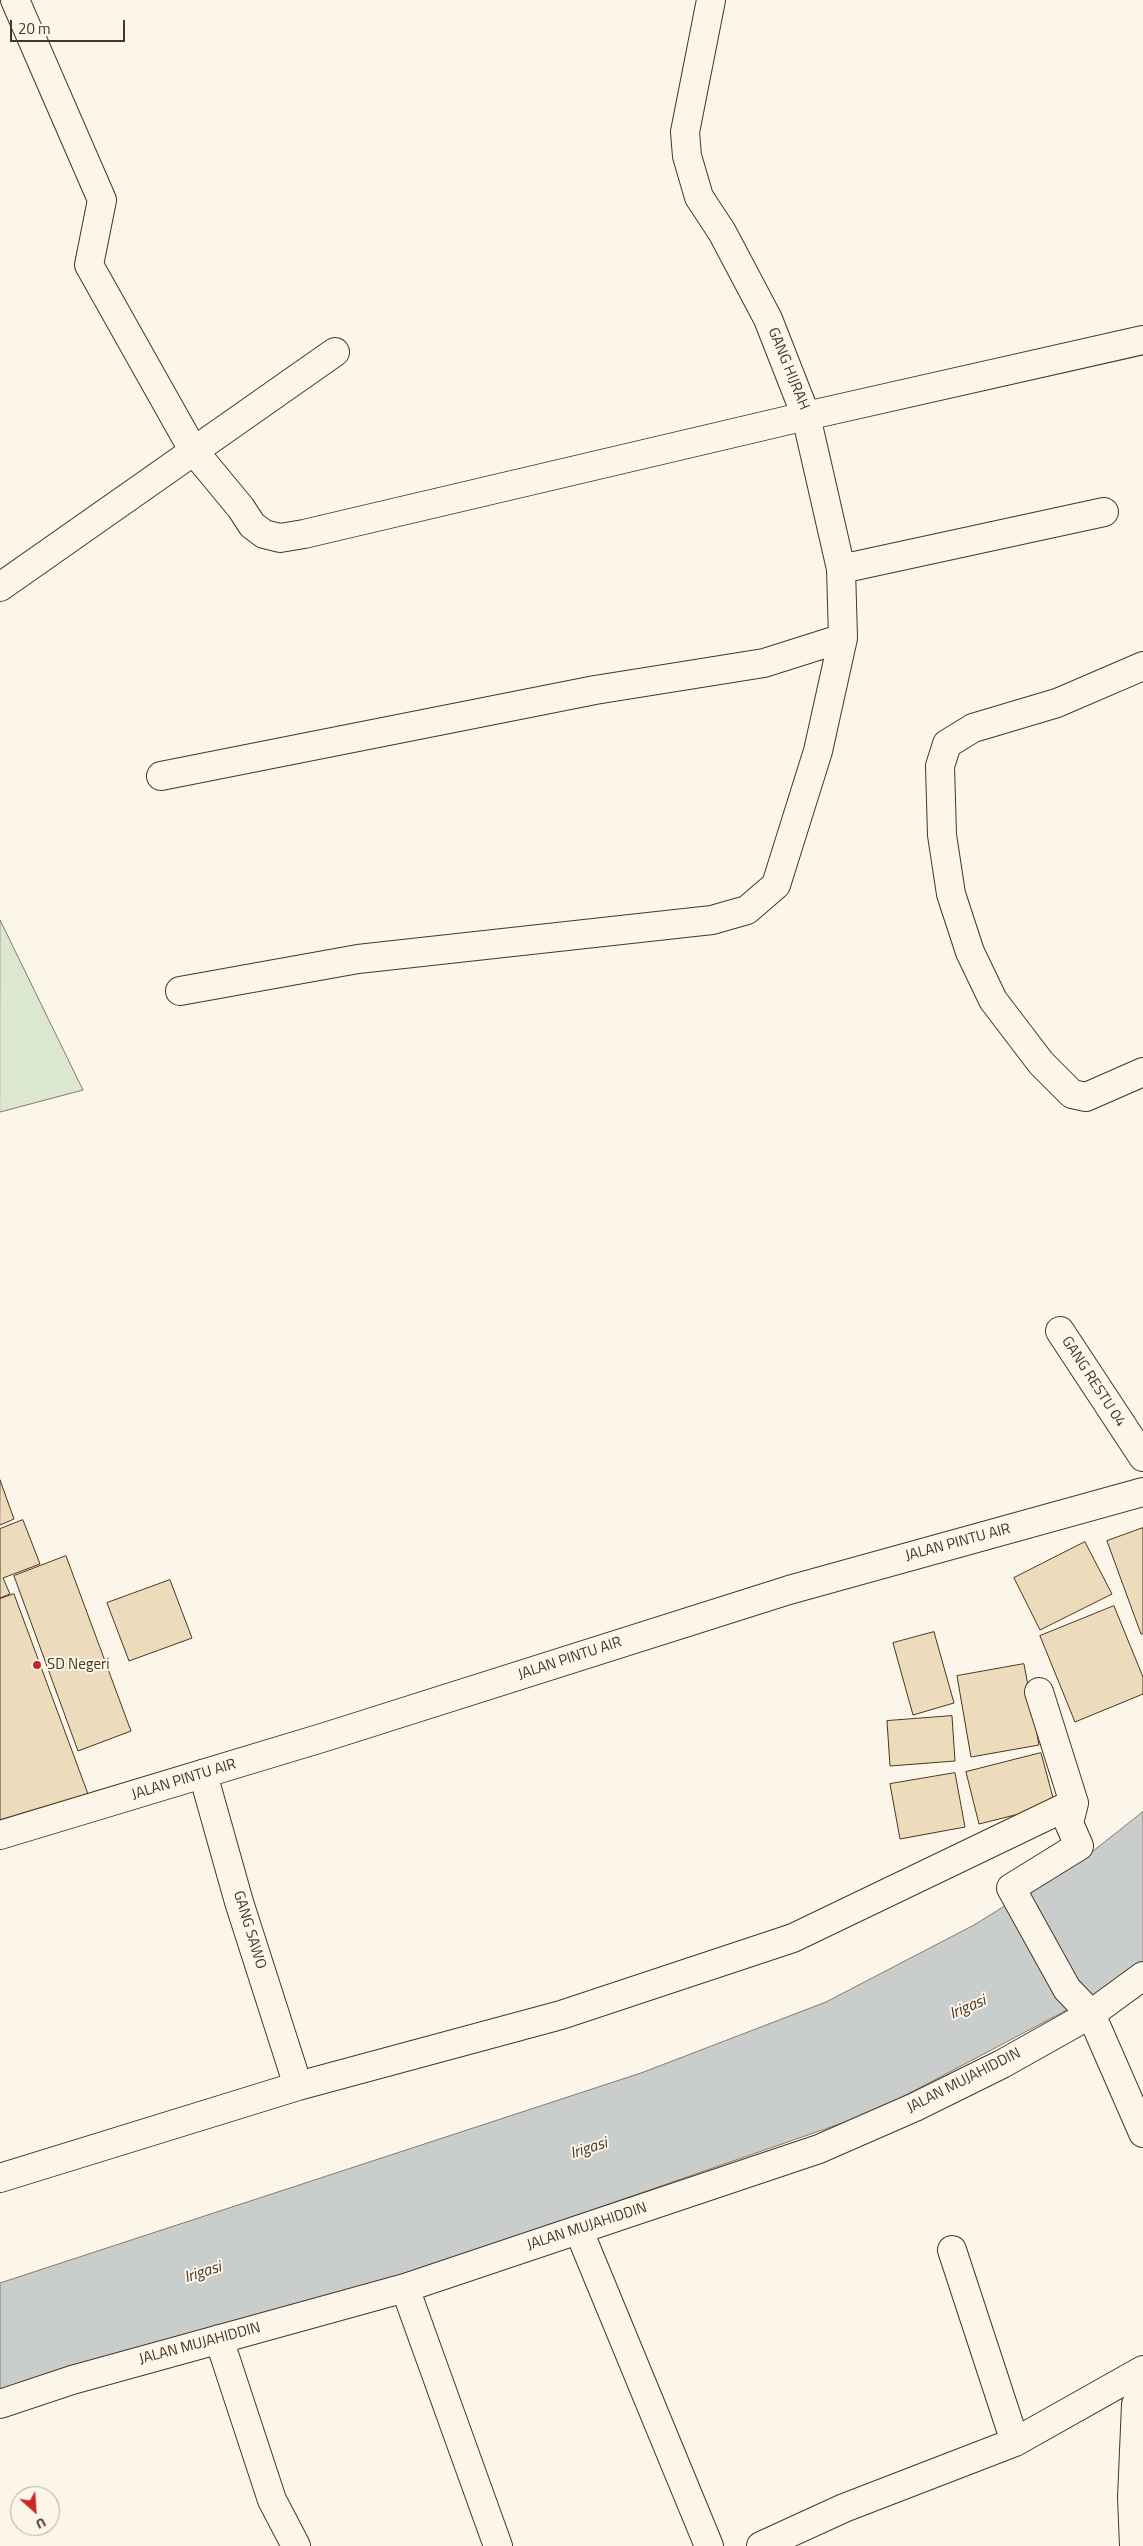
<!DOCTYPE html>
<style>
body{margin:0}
#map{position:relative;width:1143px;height:2546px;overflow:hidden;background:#fbf6e9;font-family:"Titillium Web",sans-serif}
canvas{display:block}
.north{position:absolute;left:10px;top:2486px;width:50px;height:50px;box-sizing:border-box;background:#fbf6e9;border:1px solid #b4a999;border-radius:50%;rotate:154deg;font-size:14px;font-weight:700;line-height:20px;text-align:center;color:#4a3520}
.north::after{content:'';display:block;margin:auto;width:18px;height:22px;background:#c62828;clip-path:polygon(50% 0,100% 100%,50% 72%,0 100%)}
.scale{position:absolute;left:10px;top:20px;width:115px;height:22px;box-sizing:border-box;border:2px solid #4a3520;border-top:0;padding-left:6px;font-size:15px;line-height:18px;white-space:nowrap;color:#4a3520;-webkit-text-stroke:4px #fbf6e9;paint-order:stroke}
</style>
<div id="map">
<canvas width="1143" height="2546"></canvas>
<div class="north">U</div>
<div class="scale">20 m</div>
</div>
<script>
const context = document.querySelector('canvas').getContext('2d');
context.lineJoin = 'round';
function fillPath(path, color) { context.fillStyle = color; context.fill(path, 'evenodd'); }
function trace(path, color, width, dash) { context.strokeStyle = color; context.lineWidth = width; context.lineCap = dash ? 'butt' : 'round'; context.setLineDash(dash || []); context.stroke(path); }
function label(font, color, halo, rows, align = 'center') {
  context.font = font + ' "Titillium Web",sans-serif'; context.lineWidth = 4; context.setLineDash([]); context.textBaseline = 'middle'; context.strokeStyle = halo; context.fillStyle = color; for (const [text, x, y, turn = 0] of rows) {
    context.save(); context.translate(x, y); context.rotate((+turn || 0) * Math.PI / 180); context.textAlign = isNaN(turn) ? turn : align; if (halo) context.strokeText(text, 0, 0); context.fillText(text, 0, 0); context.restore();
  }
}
const green = new Path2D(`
 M0 920 83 1090 0 1112Z`);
fillPath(green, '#dce7d0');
trace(green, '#887966', 1);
const water = new Path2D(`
 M1143 1812V1962L1116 1984 874 2112 333 2300 0 2409V2283L641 2073 826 2002 974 1925 1093 1851Z`);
fillPath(water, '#c9cecd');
trace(water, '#887966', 1);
const building = new Path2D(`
 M0 1480 14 1519 0 1525Z
 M23 1520 40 1564 3 1578 10 1594 0 1598V1529Z
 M1143 1528V1634H1141L1107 1541Z
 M1085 1542 1112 1594 1040 1630 1014 1578Z
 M66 1556 131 1731 78 1751 14 1576Z
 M170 1580 192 1638 129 1661 107 1603Z
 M14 1594 88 1794 0 1827V1599Z
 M1114 1606 1143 1677V1694L1075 1722 1040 1636Z
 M934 1632 954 1703 913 1715 893 1643Z
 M1024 1664 1039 1745 971 1757 957 1676Z
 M952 1716 955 1761 890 1766 887 1721Z
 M1041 1753 1055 1805 979 1824 966 1772Z
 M955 1773 965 1827 900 1839 890 1784Z`);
fillPath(building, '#ecdcbc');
trace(building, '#4a3520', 1);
const street = new Path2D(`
 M15 0 102 200 89 265 193 450 241 508 252 525 264 534 280 538 304 534 806 416 1143 340
 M841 569 1104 512
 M0 587 335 352
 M1143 666 1057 703 973 728 947 744 940 766 942 835 951 894 970 952 993 1000 1041 1063 1072 1094 1086 1097 1143 1072
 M161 776 595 690 764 663 843 638
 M180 991 358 959 712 920 747 910 776 885 818 751 843 638 841 569 806 416 768 319 722 232 699 197 687 156 685 132 711 0
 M1060 1331 1143 1457
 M1039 1692 1074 1803 1069 1823 1079 1846 1011 1888 1067 1989 1091 2014 1143 2133
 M203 1774 239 1902 298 2086
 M0 2178 298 2086 561 2015 793 1938 1074 1803
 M579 2231 709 2546
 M952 2250 1015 2442
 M405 2288 498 2546
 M219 2339 272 2500 296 2546
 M0 2404 72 2380 405 2288 819 2149 915 2107 1002 2064 1091 2014 1143 1976
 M761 2546 844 2508 1015 2442 1143 2370
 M1134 2546 1132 2498 1136 2404 1143 2395`);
const secondary = new Path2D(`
 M0 1835 325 1737 789 1590 1143 1492`);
trace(street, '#4a3520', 30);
trace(secondary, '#4a3520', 30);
trace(street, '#fbf6e9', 28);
trace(secondary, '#fbf6e9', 28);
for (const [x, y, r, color] of [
 [37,1665,5,"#c62828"]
]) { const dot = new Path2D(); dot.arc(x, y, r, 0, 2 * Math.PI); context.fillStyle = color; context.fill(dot); trace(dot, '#fbf6e9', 2); }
label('15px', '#4a3520', '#fbf6e9', [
 ["GANG HIJRAH",788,369,68],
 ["GANG RESTU 04",1093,1382,57],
 ["JALAN PINTU AIR",958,1543,-15],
 ["JALAN PINTU AIR",570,1659,-18],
 ["JALAN PINTU AIR",184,1780,-17],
 ["GANG SAWO",249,1930,73],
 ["JALAN MUJAHIDDIN",964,2081,-27],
 ["JALAN MUJAHIDDIN",587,2227,-18],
 ["JALAN MUJAHIDDIN",200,2344,-15]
]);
label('15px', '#4a3520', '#fbf6e9', [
 ["SD Negeri",47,1665]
], 'left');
label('italic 16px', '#4a3520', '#fbf6e9', [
 ["Irigasi",968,2008,-23],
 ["Irigasi",589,2149,-18],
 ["Irigasi",203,2273,-18]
]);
</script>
